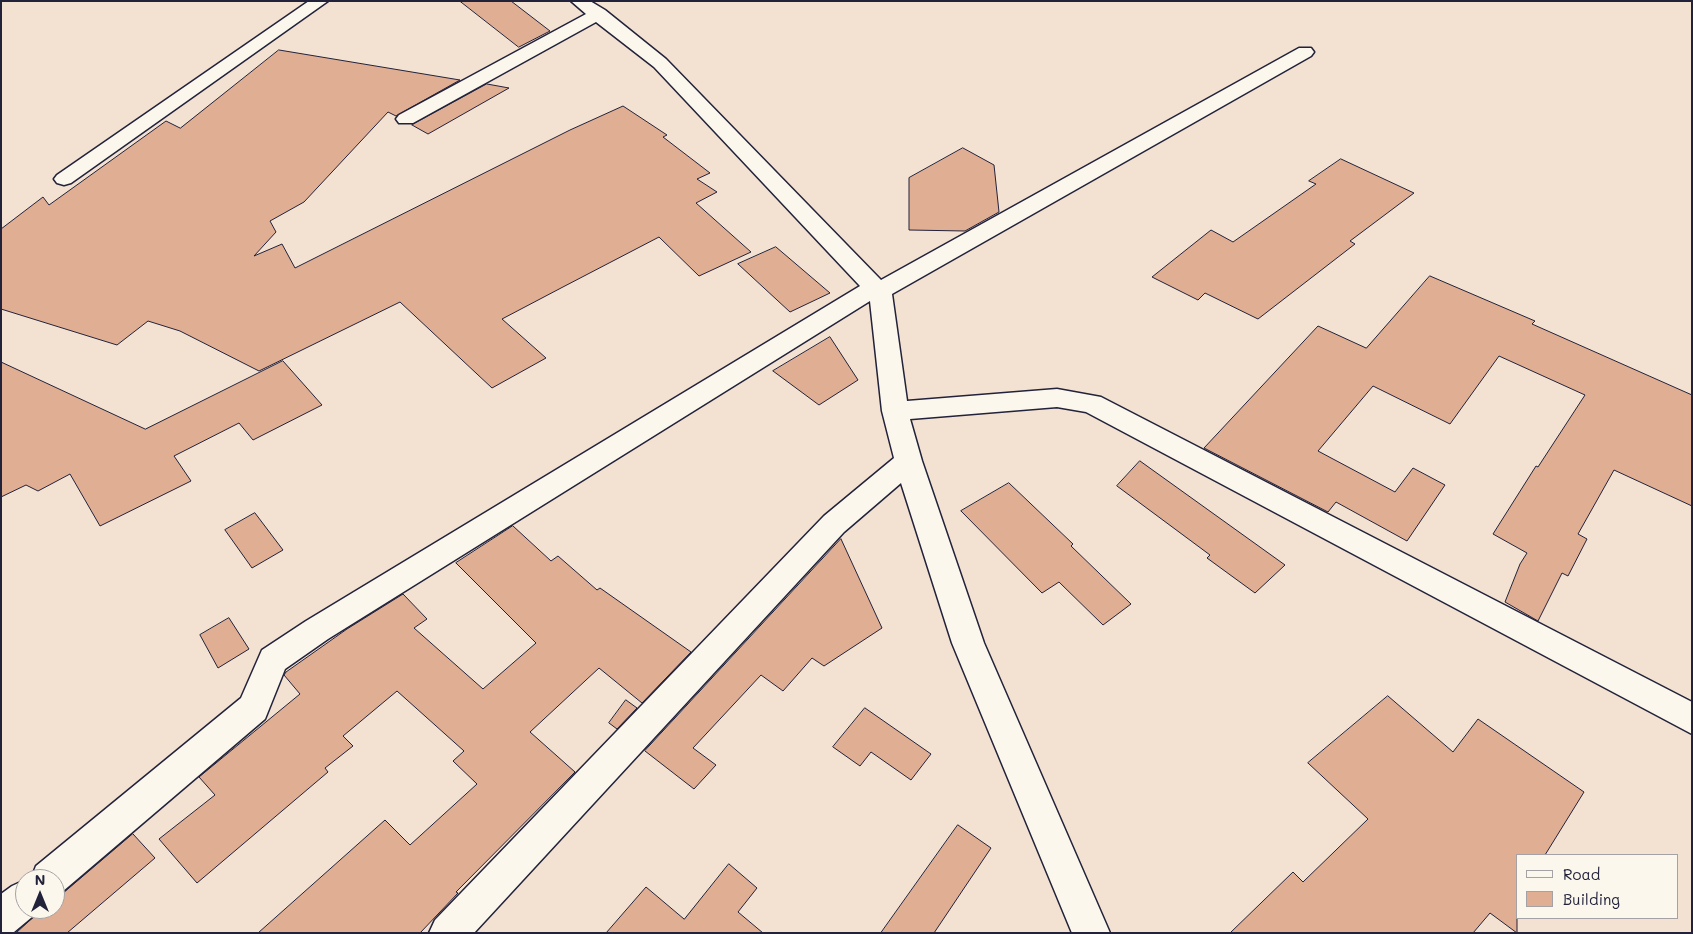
<!DOCTYPE html>
<style>
body{margin:0}
#map{position:relative;width:1693px;height:934px;overflow:hidden;background:#f3e1d1;font-family:Mali,sans-serif}
canvas{display:block}
.frame{position:absolute;inset:0;border:2px solid #22223b;pointer-events:none}
.legend{position:absolute;left:1516px;top:854px;width:162px;height:65px;box-sizing:border-box;background:#fbf7ec;border:1px solid #a4a2a5;margin:0;padding:6px 9px;list-style:none;font-size:15px;color:#22223b}
.legend li{display:flex;align-items:center;gap:10px;height:25px}
.legend b{width:25px;border:1px solid #a4a2a5}
.north{position:absolute;left:15px;top:869px;width:50px;height:50px;box-sizing:border-box;background:#fbf7ec;border:1px solid #a4a2a5;border-radius:50%;rotate:0deg;font-size:14px;font-weight:700;line-height:20px;text-align:center;color:#22223b}
.north::after{content:'';display:block;margin:auto;width:18px;height:22px;background:#22223b;clip-path:polygon(50% 0,100% 100%,50% 72%,0 100%)}
</style>
<div id="map">
<canvas width="1693" height="934"></canvas>
<div class="frame"></div>
<ul class="legend">
<li><b style="height:6px;background:#fbf7ec"></b>Road</li>
<li><b style="height:14px;background:#e0ae93"></b>Building</li>
</ul>
<div class="north">N</div>
</div>
<script>
const context = document.querySelector('canvas').getContext('2d');
context.lineJoin = 'round';
function fillPath(path, color) { context.fillStyle = color; context.fill(path, 'evenodd'); }
function trace(path, color, width, dash) { context.strokeStyle = color; context.lineWidth = width; context.lineCap = dash ? 'butt' : 'round'; context.setLineDash(dash || []); context.stroke(path); }
const building = new Path2D(`
 M460 1H511L550 31 519 47Z
 M279 50 460 80 396 116 388 112 304 202 270 221 276 232 254 256 282 244 295 268 570 130 623 106 667 135 663 137 710 173 697 179 717 192 696 203 751 252 699 276 659 237 561 288 502 319 546 358 492 388 400 302 259 371 180 331 148 321 117 345 1 309V229L43 197 49 205 166 121 180 128Z
 M487 84 509 88 428 134 412 125Z
 M963 148 994 165 999 212 965 231 909 230V178Z
 M1341 159 1414 193 1350 241 1355 244 1258 319 1205 293 1198 300 1152 277 1211 230 1233 242 1316 184 1309 181Z
 M776 247 830 293 790 312 738 264Z
 M1430 276 1535 321 1532 324 1692 395V506L1614 470 1578 534 1587 539 1568 576 1562 573 1538 621 1505 602 1520 564 1527 553 1493 534 1536 466 1538 467 1585 395 1499 356 1450 424 1373 386 1318 451 1395 492 1413 468 1445 485 1407 541 1336 502 1328 512 1204 448 1318 326 1366 348Z
 M830 337 858 380 819 405 773 371Z
 M283 361 322 405 253 440 239 423 174 456 191 481 100 526 70 474 38 491 26 485 1 497V362L145 429Z
 M1140 461 1285 565 1255 593 1207 558 1210 555 1117 486Z
 M1009 483 1073 544 1071 546 1131 604 1103 625 1059 582 1042 593 961 511Z
 M255 513 283 550 252 568 225 530Z
 M513 526 551 561 558 556 597 590 600 588 691 652 642 703 599 668 530 732 575 772 456 892 458 893 420 933H258L385 820 410 845 477 784 453 761 464 751 397 691 343 736 353 746 325 768 328 772 197 883 159 839 215 795 199 777 300 694 284 675 286 672 347 629 403 594 427 619 414 628 483 689 536 643 456 563Z
 M841 539 882 628 824 666 812 658 783 691 761 675 693 748 716 765 694 789 645 751Z
 M229 618 249 649 218 668 200 635Z
 M1388 696 1453 752 1478 719 1584 792 1545 855H1517V933L1490 913 1473 933H1230L1293 872 1303 882 1368 819 1308 763Z
 M626 700 637 708 617 729 609 723Z
 M865 708 931 754 911 780 871 752 860 766 833 747Z
 M958 825 991 848 934 933H881Z
 M133 834 155 858 67 933H16L42 909H55V897L63 893Z
 M729 864 757 888 738 912 763 933H606L646 887 684 919Z`);
fillPath(building, '#e0ae93');
trace(building, '#22223b', 1);
const minor = new Path2D(`
 M309 1H328L71 183 64 185 57 183 54 179 57 175Z
 M571 1H590L605 10 666 59 881 280 1299 48H1311L1314 52 1311 56 892 294 907 401 1057 389 1101 397 1692 702V734L1086 412 1057 407 910 419 922 461 984 643 1110 933H1072L952 643 901 483 844 532 474 933H429L435 920 824 516 894 458 882 411 870 301 328 639 285 669 265 719 62 892 55 895V879H31L36 866 241 698 262 650 306 621 860 286 654 67 596 22 413 123H399L396 119 399 115 586 14Z
 M25 880V909H40L38 912 14 932 1 933V894L12 886Z`);
trace(minor, '#22223b', 3);
fillPath(minor, '#fbf7ec');
</script>
